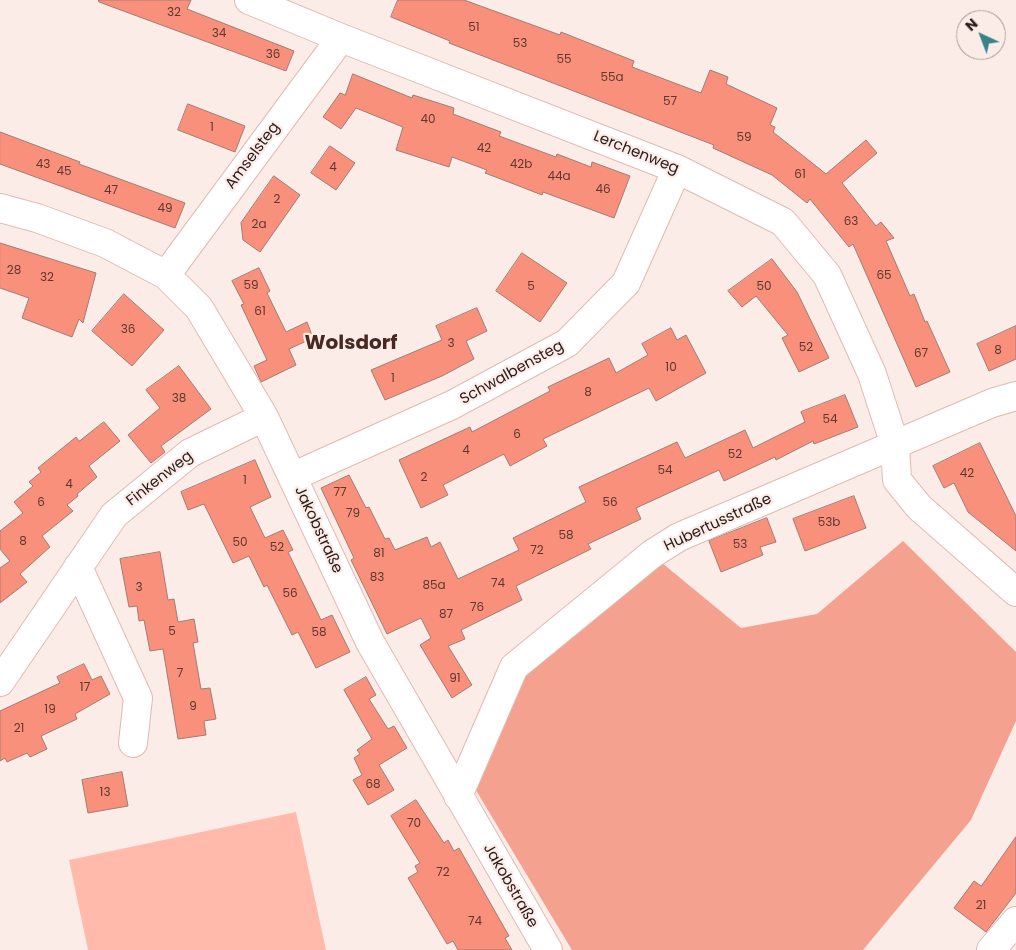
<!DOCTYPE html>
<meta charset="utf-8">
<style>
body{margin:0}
#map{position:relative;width:1016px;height:950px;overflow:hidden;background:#fcece8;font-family:Poppins,sans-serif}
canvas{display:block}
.north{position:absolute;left:956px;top:10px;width:50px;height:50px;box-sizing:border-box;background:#fcece8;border:1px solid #a89895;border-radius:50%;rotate:317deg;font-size:14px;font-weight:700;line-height:20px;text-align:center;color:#291b18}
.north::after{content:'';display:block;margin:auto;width:18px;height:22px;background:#3a8289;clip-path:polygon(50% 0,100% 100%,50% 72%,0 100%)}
</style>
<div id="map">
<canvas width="1016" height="950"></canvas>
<div class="north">N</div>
</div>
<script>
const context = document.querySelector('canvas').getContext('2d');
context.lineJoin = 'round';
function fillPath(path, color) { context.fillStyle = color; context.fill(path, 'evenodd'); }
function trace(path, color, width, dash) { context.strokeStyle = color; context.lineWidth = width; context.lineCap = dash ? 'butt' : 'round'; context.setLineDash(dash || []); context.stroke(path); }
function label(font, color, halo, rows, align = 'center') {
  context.font = font + ' Poppins,sans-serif'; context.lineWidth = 4.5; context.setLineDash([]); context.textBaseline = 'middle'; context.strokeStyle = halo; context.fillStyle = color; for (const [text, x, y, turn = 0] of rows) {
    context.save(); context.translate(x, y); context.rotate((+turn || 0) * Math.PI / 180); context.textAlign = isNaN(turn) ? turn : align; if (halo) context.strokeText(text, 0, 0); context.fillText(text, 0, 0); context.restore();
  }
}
fillPath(new Path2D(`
 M296 812 326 950H88L69 860Z`), '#ffbaab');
fillPath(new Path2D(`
 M903 541 1016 652V721L971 820 863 950H572L474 787 524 675 656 558 741 628 817 614Z`), '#f5a190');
const building = new Path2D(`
 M99 0H191L187 9 294 51 286 71 99 2Z
 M398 0H464L560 35 561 32 634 61 632 67 701 93 710 70 728 77 726 84 777 108 770 125 775 127 773 132 826 174 866 140 877 153 842 183 876 226 881 222 894 238 886 241 910 296 914 294 925 322 927 321 950 372 916 387 853 244 849 247 810 199 807 203 772 175 713 148 714 145 449 43 450 41 391 17Z
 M353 74 412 98 413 95 454 108 453 114 501 132 499 136 556 157 557 154 591 167 592 162 630 176 614 218 543 192 542 195 519 186 485 173 487 170 452 157 449 167 396 150 403 127 356 108 341 129 323 117 340 93 345 95Z
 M188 104 245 126 235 152 178 130Z
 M0 132 80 162 79 164 185 203 175 228 0 164Z
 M330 146 355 163 336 190 311 173Z
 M274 176 300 195 260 252 243 240 241 223Z
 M0 243 96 273 83 323 79 319 72 337 22 318 29 298 0 288Z
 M522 253 567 283 540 322 496 291Z
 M772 259 797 292 829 358 799 372 782 338 788 335 756 296 742 307 728 291Z
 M259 268 270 291 267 293 286 332 307 322 313 338 289 349 296 365 261 382 254 366 267 360 241 305 244 304 232 281Z
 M124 294 164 330 132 366 92 331Z
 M477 308 487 331 466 341 474 359 442 376 385 400 371 370 442 340 436 326Z
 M1016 326V359L989 371 977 344Z
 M671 328 677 340 686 335 706 373 656 401 649 388 543 439 547 446 510 466 504 454 443 485 448 495 421 508 399 460 470 427 472 432 550 391 548 387 609 358 616 373 648 355 642 344Z
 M179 366 211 409 161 446 165 452 151 463 128 435 160 408 146 390Z
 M845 395 858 427 814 444 813 441 776 460 775 457 724 481 719 470 636 508 641 519 588 544 591 549 516 586 522 600 461 630 465 639 448 646 472 685 452 698 420 645 431 638 421 618 387 634 351 560 354 558 321 488 349 475 366 508 369 507 385 539 389 538 395 550 427 537 431 547 440 542 458 579 519 550 513 538 586 502 579 487 677 442 685 458 745 430 753 448 805 422 801 412Z
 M104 422 120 441 89 466 97 477 77 494 78 496 67 505 73 511 42 536 50 547 20 574 27 582 0 603V568L10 561 0 549V531L23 513 14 502 33 486 29 482 41 472 38 468 76 437 79 441Z
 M980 443 1016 516V551L968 512 954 483 944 488 933 466Z
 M255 460 271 497 250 507 265 538 283 530 293 550 288 552 321 620 332 615 350 652 316 668 298 632 292 635 267 585 264 587 249 556 233 563 204 504 188 510 181 492Z
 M854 496 866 528 805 551 793 519Z
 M767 518 776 542 760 547 763 555 721 572 709 541Z
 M160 552 168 600 174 599 178 622 194 619 198 642 193 643 201 689 210 688 216 719 204 721 206 735 178 739 163 649 150 651 144 620 139 621 137 606 129 607 120 559Z
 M84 664 92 680 101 676 110 694 75 714 77 719 41 736 47 749 30 757 27 753 7 762 5 758 0 761V711L60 683 57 677Z
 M366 677 376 695 369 699 388 729 394 726 407 748 379 765 394 790 368 805 353 780 362 775 354 758 360 754 357 750 372 739 344 690Z
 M122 772 128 806 88 813 82 780Z
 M416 800 444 843 448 840 454 851 459 848 509 936 505 938 512 950H458L453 941 447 944 408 878 418 872 415 866 420 863 391 816Z
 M1016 837V893L986 932 954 908 974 881 981 886Z`);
fillPath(building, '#f8907b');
trace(building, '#a17c74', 1);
const minor = new Path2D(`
 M249 0 341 38 677 169 783 222 827 275 872 374 895 445 897 480 919 507 1016 592
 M0 208 37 218 105 243 166 275 199 308 264 417 370 642 548 950
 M166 275 341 38
 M294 476 452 405 567 343 626 283 677 169
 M78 567 138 698 133 743
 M0 682 114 515 190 453 264 417
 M458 796 514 667 652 554 679 537 992 403 1016 396
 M991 950 1016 921`);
trace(minor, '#e2bab1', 30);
trace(minor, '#fff', 28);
label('12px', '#5d3831', null, [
 ["32",174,13],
 ["51",474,28],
 ["34",219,34],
 ["53",520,44],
 ["36",273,55],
 ["55",564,60],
 ["55a",612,78],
 ["57",670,102],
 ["40",428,120],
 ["1",212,128],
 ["59",744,138],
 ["42",484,149],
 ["43",43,165],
 ["42b",521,165],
 ["4",333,168],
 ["45",64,172],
 ["61",800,175],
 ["44a",559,177],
 ["46",603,190],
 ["47",111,191],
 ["2",277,200],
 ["49",165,209],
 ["63",851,222],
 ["2a",259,225],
 ["28",14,271],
 ["65",884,276],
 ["32",47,278],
 ["59",251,286],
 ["5",531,287],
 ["50",764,287],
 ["61",260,312],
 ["36",128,330],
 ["3",451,344],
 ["52",806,348],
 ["8",998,351],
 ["67",921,354],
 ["10",671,368],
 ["1",393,379],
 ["8",588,393],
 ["38",179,399],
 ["54",830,420],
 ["6",517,435],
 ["4",466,451],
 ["52",735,455],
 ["54",665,471],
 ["42",967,474],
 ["2",424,478],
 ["1",245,481],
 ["4",69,485],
 ["77",340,493],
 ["6",41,503],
 ["56",610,503],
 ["79",353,514],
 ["53b",829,523],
 ["58",566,536],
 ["8",23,542],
 ["50",240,543],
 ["53",740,545],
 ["52",277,548],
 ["72",537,551],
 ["81",379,554],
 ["83",377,578],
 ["74",498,584],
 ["85a",434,586],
 ["3",139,588],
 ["56",290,594],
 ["76",477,608],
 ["87",446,615],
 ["5",172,632],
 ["58",319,633],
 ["7",180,674],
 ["91",455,679],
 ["17",85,688],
 ["9",193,707],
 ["19",50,710],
 ["21",19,729],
 ["68",373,785],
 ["13",105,793],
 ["70",414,824],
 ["72",443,873],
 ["21",981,906],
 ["74",475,922]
]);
label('15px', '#291b18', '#fcece8', [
 ["Lerchenweg",636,153,22],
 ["Amselsteg",253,156,-53],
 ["Schwalbensteg",512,373,-29],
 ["Finkenweg",160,479,-38],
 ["Hubertusstraße",718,523,-25],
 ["Jakobstraße",318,530,65],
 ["Jakobstraße",510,886,60]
]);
label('bold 20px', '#472822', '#fcece8', [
 ["Wolsdorf",351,344]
]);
</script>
